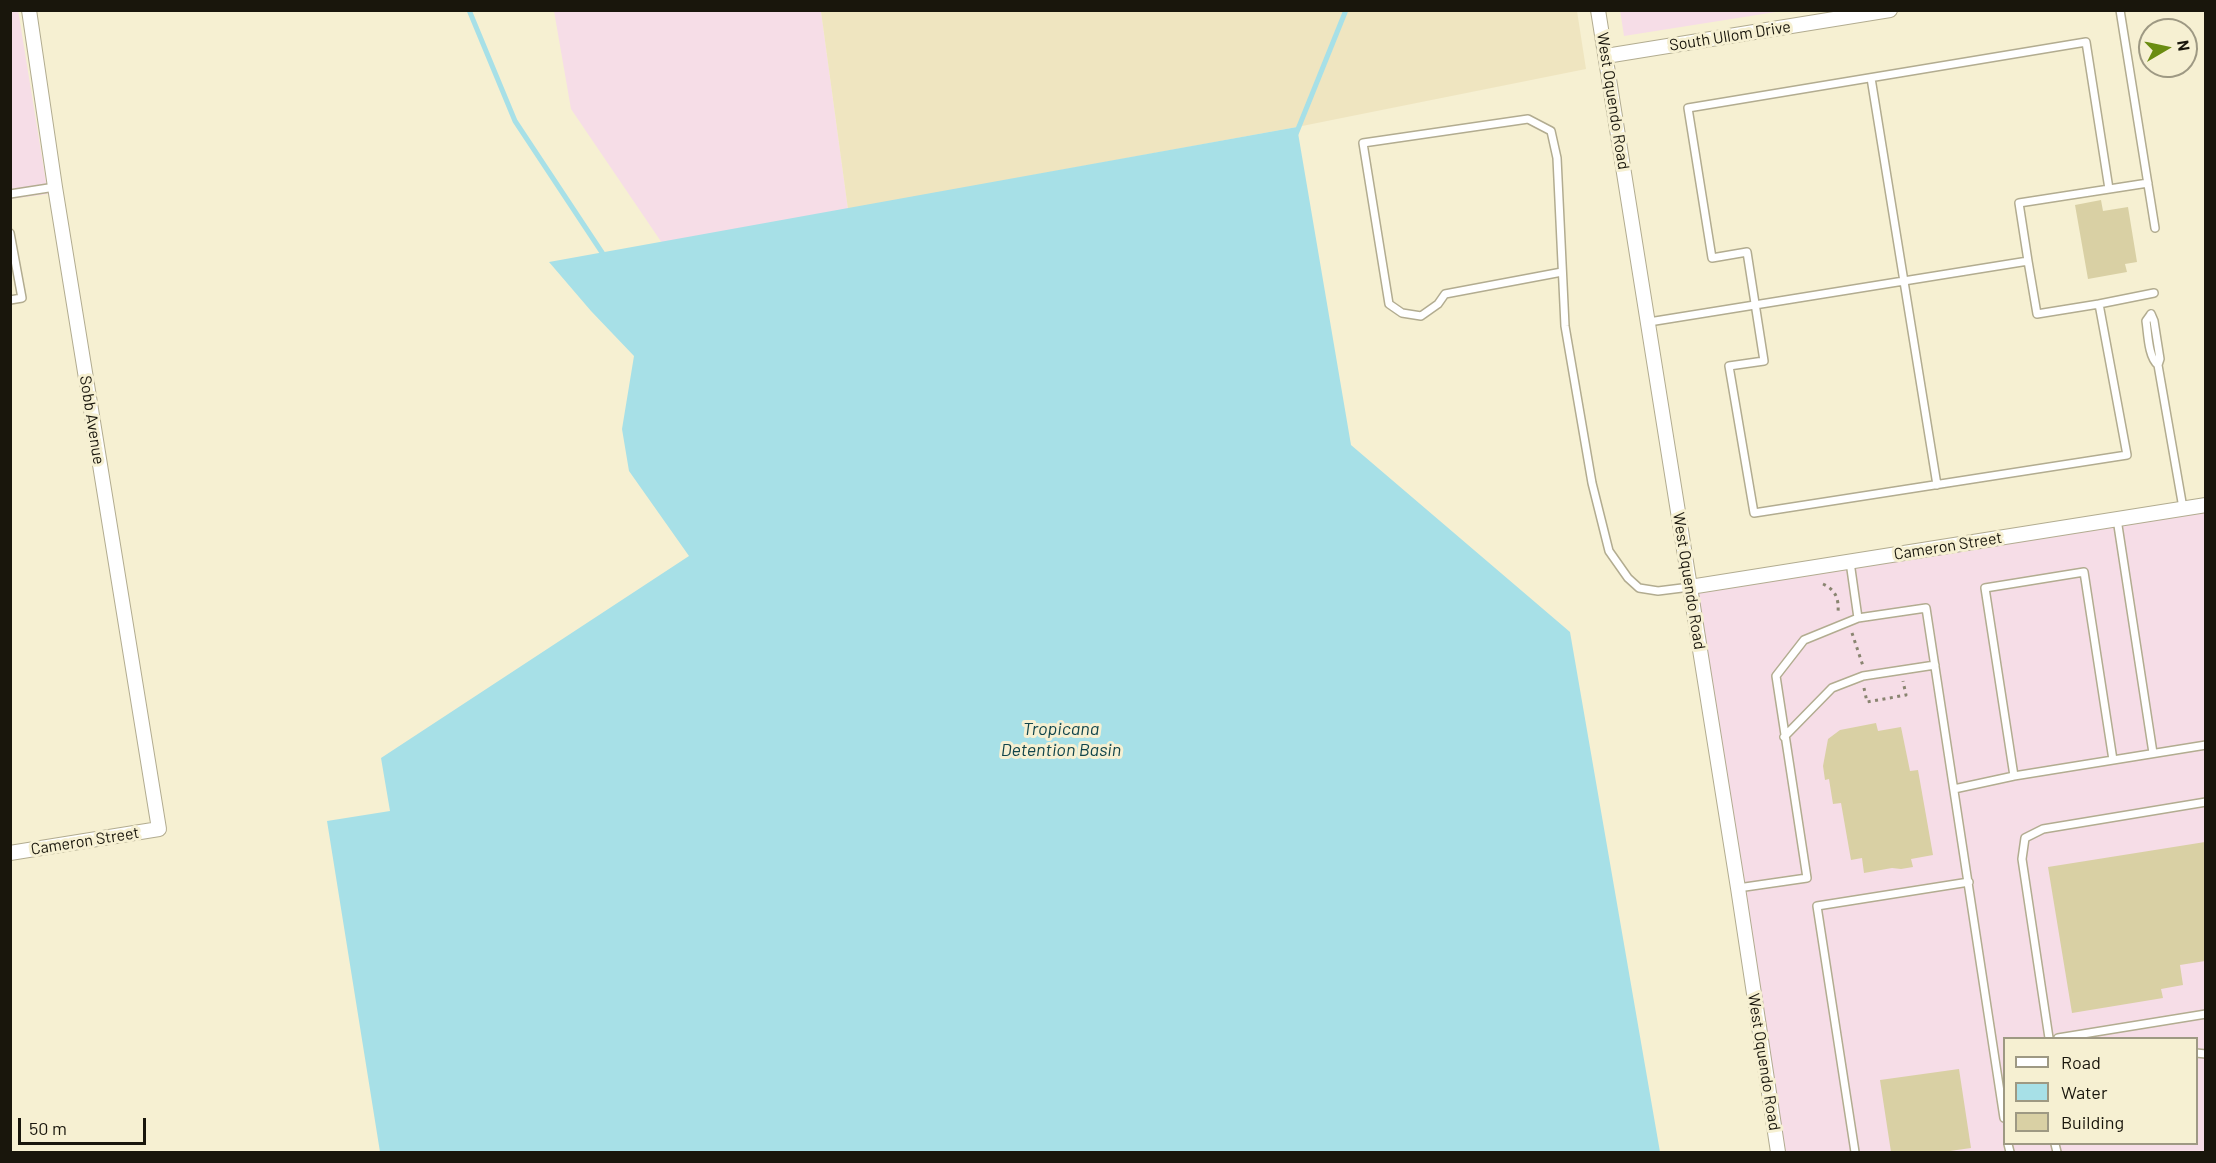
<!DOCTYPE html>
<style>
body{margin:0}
#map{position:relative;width:2216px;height:1163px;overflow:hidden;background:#f6f0d2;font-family:Barlow,sans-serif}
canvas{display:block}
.frame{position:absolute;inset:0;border:12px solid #19160c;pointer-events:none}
.legend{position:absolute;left:2003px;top:1037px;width:195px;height:108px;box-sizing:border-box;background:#f6f0d2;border:2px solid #9e9983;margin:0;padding:8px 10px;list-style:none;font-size:18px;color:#19160c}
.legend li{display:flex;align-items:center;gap:12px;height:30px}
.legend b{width:30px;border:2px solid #9e9983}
.north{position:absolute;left:2138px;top:18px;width:60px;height:60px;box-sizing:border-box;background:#f6f0d2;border:2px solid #9e9983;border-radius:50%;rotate:81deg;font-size:16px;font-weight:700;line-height:24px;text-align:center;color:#19160c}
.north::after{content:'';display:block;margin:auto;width:21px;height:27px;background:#6a8c11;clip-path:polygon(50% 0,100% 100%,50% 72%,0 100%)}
.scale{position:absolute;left:18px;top:1118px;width:128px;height:27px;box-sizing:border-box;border:3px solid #19160c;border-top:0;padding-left:8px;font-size:18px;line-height:21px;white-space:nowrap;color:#19160c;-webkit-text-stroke:4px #f6f0d2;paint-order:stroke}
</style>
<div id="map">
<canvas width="2216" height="1163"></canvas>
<div class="frame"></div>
<ul class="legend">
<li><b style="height:8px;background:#fff"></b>Road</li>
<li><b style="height:16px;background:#a7e0e7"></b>Water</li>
<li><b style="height:16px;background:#d9d0a4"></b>Building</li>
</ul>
<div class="north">N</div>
<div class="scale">50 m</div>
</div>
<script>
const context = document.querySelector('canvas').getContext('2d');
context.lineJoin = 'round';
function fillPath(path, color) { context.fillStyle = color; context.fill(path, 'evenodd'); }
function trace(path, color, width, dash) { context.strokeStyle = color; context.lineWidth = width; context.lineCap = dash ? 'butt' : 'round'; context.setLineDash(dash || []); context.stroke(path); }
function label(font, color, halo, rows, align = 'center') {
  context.font = font + ' Barlow,sans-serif'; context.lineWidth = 6; context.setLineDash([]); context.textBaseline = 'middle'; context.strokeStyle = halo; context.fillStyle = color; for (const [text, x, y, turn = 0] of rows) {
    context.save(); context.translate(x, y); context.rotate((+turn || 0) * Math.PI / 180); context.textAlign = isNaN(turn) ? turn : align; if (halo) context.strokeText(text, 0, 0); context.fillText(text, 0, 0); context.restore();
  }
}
fillPath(new Path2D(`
 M18 10 48 194 11 199 10 11Z
 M1620 10H1782V11L1624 36Z
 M554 11H821L848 209 662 243 571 109Z
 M2205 505V1152H1779L1690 587ZM2004 1038H2196V1144H2004Z`), '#f6dde7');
fillPath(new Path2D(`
 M821 11H1577L1586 69 1297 127 848 209Z`), '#efe5c0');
fillPath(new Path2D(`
 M1297 127 1351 445 1570 632 1660 1152H380L327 821 390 811 381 758 689 556 629 471 622 429 634 356 591 311 549 262Z`), '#a7e0e7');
trace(new Path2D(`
 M469 10 515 121 605 257
 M1296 134 1346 10`), '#a7e0e7', 5);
fillPath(new Path2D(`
 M2101 200 2103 211 2128 207 2137 262 2125 264 2127 272 2088 279 2075 205Z
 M1876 723 1878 731 1901 727 1910 771 1918 770 1933 855 1911 859 1913 867 1901 869 1892 868 1864 873 1862 858 1851 860 1841 803 1833 804 1829 779 1825 780 1823 766 1828 739 1840 730Z
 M2205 842V961L2180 965 2183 985 2161 989 2163 998 2072 1013 2048 867Z
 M1959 1069 1971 1148 1943 1152H1891L1880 1080Z`), '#d9d0a4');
const service = new Path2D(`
 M2120 10 2155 228
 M1871 78 1937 485
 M2109 189 2086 42 1688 108 1712 258 1747 252 1764 361 1729 366 1754 513 2127 455 2099 304 2154 293
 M10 194 55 187
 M10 233 22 298 10 300
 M2028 261 2037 314 2099 304
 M1562 272 1445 294 1438 304 1421 316 1402 313 1389 304 1363 143 1528 119 1551 131 1557 158 1565 326 1592 483 1609 551 1628 578 1639 588 1658 591 1690 587
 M2151 314 2154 321 2160 359 2158 365 2183 508
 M2151 314 2146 321C2148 333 2148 357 2158 365
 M1649 322 2028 261 2019 203 2148 183
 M2117 519 2153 753
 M1858 618 1926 608 2004 1118
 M1784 737 1832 688 1863 676 1935 665
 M2113 760 2084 572 1985 588 2014 776 2206 745
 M1954 789 2014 776
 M1738 888 1807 878 1776 676 1804 640 1858 618 1850 562
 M2049 1038 2022 859 2025 838 2043 829 2206 802
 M2058 1038 2206 1014
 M2196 1053 2206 1054
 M2008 1144 2010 1152
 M2055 1144 2057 1152
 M1855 1152 1817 906 1969 882`);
const minor = new Path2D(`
 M1598 10 1738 888 1778 1152
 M1606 56 1890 10
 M1690 587 2206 505
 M10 853 159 829 55 187 29 10`);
trace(service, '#b2ac90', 10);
trace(minor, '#b2ac90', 16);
trace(new Path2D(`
 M1823 584C1836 590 1839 599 1838 613
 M1852 633 1863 666
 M1864 688 1867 702 1906 695 1903 681`), '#898470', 3, [3, 4.5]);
trace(service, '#fff', 7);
trace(minor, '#fff', 14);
label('16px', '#19160c', '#f6f0d2', [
 ["South Ullom Drive",1730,36,-9],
 ["West Oquendo Road",1613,101,81],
 ["Sobb Avenue",92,420,81],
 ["Cameron Street",1948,546,-9],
 ["West Oquendo Road",1689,581,81],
 ["Cameron Street",85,841,-9],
 ["West Oquendo Road",1764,1062,81]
]);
label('italic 18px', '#11454b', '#f6f0d2', [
 ["Tropicana",1061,729],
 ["Detention Basin",1061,750]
]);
</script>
